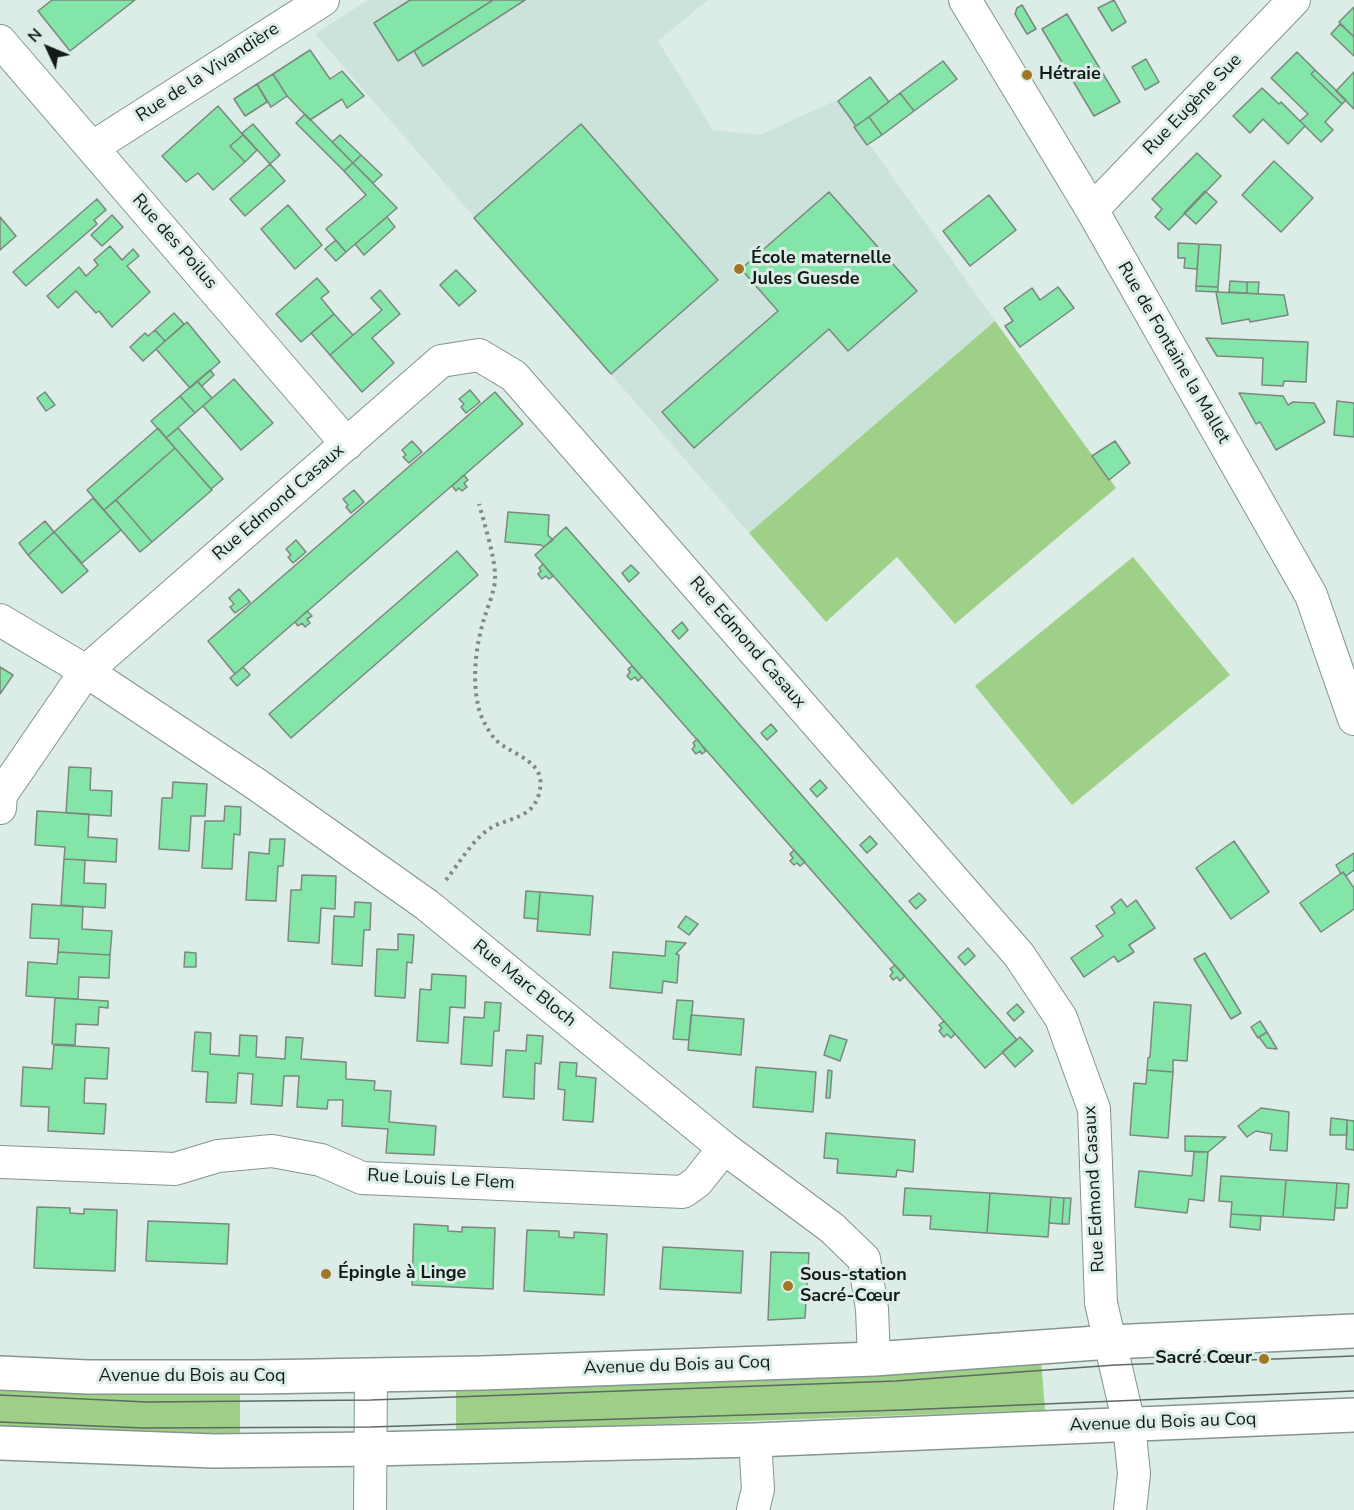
<!DOCTYPE html>
<meta charset="utf-8">
<style>
body{margin:0}
#map{position:relative;width:1354px;height:1510px;overflow:hidden;background:#dcece7;font-family:"Nunito Sans",sans-serif}
canvas{display:block}
.north{position:absolute;left:18px;top:18px;width:60px;height:60px;-webkit-text-stroke:4px #dcece7;paint-order:stroke;rotate:314deg;font-size:16px;font-weight:700;line-height:24px;text-align:center;color:#141a18}
.north::after{content:'';display:block;margin:auto;width:21px;height:27px;background:#141a18;clip-path:polygon(50% 0,100% 100%,50% 72%,0 100%)}
</style>
<div id="map">
<canvas width="1354" height="1510"></canvas>
<div class="north">N</div>
</div>
<script>
const context = document.querySelector('canvas').getContext('2d');
context.lineJoin = 'round';
function fillPath(path, color) { context.fillStyle = color; context.fill(path, 'evenodd'); }
function trace(path, color, width, dash) { context.strokeStyle = color; context.lineWidth = width; context.lineCap = dash ? 'butt' : 'round'; context.setLineDash(dash || []); context.stroke(path); }
function label(font, color, halo, rows, align = 'center') {
  context.font = font + ' "Nunito Sans",sans-serif'; context.lineWidth = 6; context.setLineDash([]); context.textBaseline = 'middle'; context.strokeStyle = halo; context.fillStyle = color; for (const [text, x, y, turn = 0] of rows) {
    context.save(); context.translate(x, y); context.rotate((+turn || 0) * Math.PI / 180); context.textAlign = isNaN(turn) ? turn : align; if (halo) context.strokeText(text, 0, 0); context.fillText(text, 0, 0); context.restore();
  }
}
fillPath(new Path2D(`
 M368 0H708L658 41 713 130 760 135 837 100 856 126 854 127 872 148 995 321 749 533 315 34Z`), '#cbe3db');
fillPath(new Path2D(`
 M995 321 1116 488 955 624 897 557 826 622 749 533Z
 M1133 557 1230 675 1072 805 975 686Z
 M1041 1360 1045 1410 456 1432V1389Z
 M0 1387 109 1392 240 1393V1438L0 1429Z`), '#9ed187');
const building = new Path2D(`
 M52 0H135L70 51 38 11Z
 M410 0H493L398 61 374 23Z
 M493 0H525L423 66 414 51Z
 M1114 0 1126 22 1112 31 1098 8Z
 M1022 5 1036 29 1027 34 1015 14 1017 8Z
 M1354 7V37L1339 22Z
 M1067 14 1120 102 1094 116 1042 29Z
 M1340 24 1354 37V56L1331 34Z
 M310 50 330 79 342 71 364 96 347 108 342 99 310 120 287 96 273 74Z
 M1297 52 1315 70 1311 74 1342 104 1325 122 1333 130 1321 142 1300 121 1308 114 1271 78Z
 M1146 59 1159 82 1145 90 1132 67Z
 M943 61 957 79 914 111 900 93Z
 M1315 70 1346 100 1342 104 1311 74Z
 M1354 72V109L1336 91Z
 M273 74 287 96 271 107 257 84Z
 M870 77 889 102 856 126 838 101Z
 M257 84 267 102 245 116 234 99Z
 M1262 88 1279 104 1281 102 1305 126 1288 144 1263 119 1250 133 1233 116Z
 M900 93 914 111 882 135 869 117Z
 M218 106 243 135 230 146 245 162 213 190 198 173 186 182 162 156Z
 M305 114 353 163 344 171 296 123Z
 M869 117 882 135 867 145 854 127Z
 M253 124 280 155 270 164 242 133Z
 M581 124 718 280 611 374 474 218Z
 M243 135 257 150 245 162 230 146Z
 M340 135 361 155 353 163 332 142Z
 M1197 153 1221 176 1169 230 1155 217 1162 209 1152 199Z
 M361 155 382 175 373 183 353 163Z
 M1274 161 1313 198 1281 232 1242 195Z
 M353 163 397 208 346 252 326 229 366 195 344 171Z
 M270 164 285 181 245 216 230 199Z
 M1205 191 1217 202 1196 224 1184 213Z
 M829 192 917 291 848 351 829 329 694 448 662 412 778 311 741 269Z
 M989 195 1016 230 970 266 943 231Z
 M97 199 106 210 94 220 97 224 26 286 13 272Z
 M288 205 322 245 295 269 261 229Z
 M112 215 123 227 102 246 91 235Z
 M0 217 16 236 0 250Z
 M387 217 395 227 364 255 355 244Z
 M336 240 346 252 336 261 325 249Z
 M1178 243 1199 244 1197 269 1184 268 1185 258H1178Z
 M1199 244 1221 245 1218 287 1196 286Z
 M110 246 122 260 133 249 139 256 127 266 150 292 112 327 99 311 96 313 76 291 58 308 47 296 79 267 86 276 98 265 94 260Z
 M456 270 476 291 459 306 440 285Z
 M317 278 329 292 321 298 334 314 301 342 276 314Z
 M1230 281 1247 282V293L1229 292Z
 M1247 282H1259L1258 294 1247 293Z
 M1196 286 1218 287V292L1196 291Z
 M1058 287 1074 308 1020 347 1005 326 1013 321 1004 308 1032 288 1040 300Z
 M380 290 400 314 372 338 394 363 362 392 330 355 382 310 371 298Z
 M1216 292 1284 295 1288 315 1250 322 1249 319 1222 324Z
 M174 313 184 324 165 341 155 330Z
 M334 314 353 335 330 355 311 333Z
 M187 322 220 362 190 388 156 349Z
 M155 330 165 341 143 361 130 347 145 333 148 336Z
 M1206 338 1308 342 1306 382 1284 381 1283 386 1262 385 1263 358 1217 356Z
 M210 370 214 375 202 386 197 381Z
 M234 379 273 423 241 450 203 406Z
 M197 381 212 398 195 413 180 396Z
 M470 390 480 402 466 413 461 407 464 404 459 399Z
 M45 392 55 405 46 411 37 398Z
 M495 392 523 424 235 674 208 641Z
 M1239 393 1283 396 1288 405 1293 402 1314 403 1325 422 1276 450 1260 422 1256 424Z
 M180 396 195 413 166 438 151 421Z
 M1337 401 1354 403V437L1334 435Z
 M158 428 175 448 104 510 87 490Z
 M178 428 223 479 211 489 166 438Z
 M412 441 422 452 409 463 403 457 406 455 402 450Z
 M1115 441 1130 463 1109 480 1092 456Z
 M175 448 212 490 152 542 116 500Z
 M464 475 468 480 464 483 467 487 462 491 459 488 456 491 452 486Z
 M354 490 364 502 351 513 346 507 348 505 343 499Z
 M93 498 121 530 82 563 54 532Z
 M116 500 152 542 140 552 104 510Z
 M508 512 549 515 548 535 553 540 544 547 541 545 505 542Z
 M45 521 54 532 28 555 19 543Z
 M566 527 1017 1040 985 1068 535 555Z
 M54 532 88 571 62 593 28 555Z
 M296 540 306 552 293 563 288 557 291 555 286 549Z
 M457 551 478 575 291 738 269 714Z
 M543 564 553 576 549 579 546 576 542 579 538 574 541 571 539 568Z
 M631 565 639 573 629 582 622 573Z
 M239 589 250 602 235 613 230 607 234 604 229 598Z
 M307 611 312 616 307 619 310 623 305 627 302 623 298 626 295 622Z
 M682 622 688 630 679 639 672 631Z
 M632 666 642 677 638 681 635 677 631 680 627 676 630 672 628 669Z
 M0 667 13 675 0 694Z
 M243 667 250 675 237 686 230 678Z
 M771 724 777 731 767 740 761 733Z
 M697 739 706 751 702 754 700 751 696 754 692 749 695 746 693 743Z
 M69 767 91 768 90 790 112 791 111 816 66 813Z
 M820 780 827 788 817 797 810 789Z
 M173 782 207 784 205 816H191L189 851 159 849 162 798H172Z
 M225 806 241 807 240 835 234 834 232 869 202 868 205 821H224Z
 M37 811 89 814 88 837 117 839 116 862 64 859 65 847 35 845Z
 M870 836 877 844 867 853 860 845Z
 M270 839H285L283 866H278L276 901 246 900 249 852 269 854Z
 M1234 841 1269 892 1231 919 1196 868Z
 M794 850 805 862 800 866 797 863 794 865 790 861 793 858 790 854Z
 M1354 853V870L1346 876 1343 872 1341 874 1336 865Z
 M64 859 85 860 84 883 106 884 105 908 61 905Z
 M1343 872 1354 888V909L1321 932 1300 903Z
 M302 875 336 876 335 909 321 908 319 943 288 941 291 890H301Z
 M526 891 540 892 538 919 524 918Z
 M540 892 593 896 590 935 537 931Z
 M919 893 926 900 916 909 909 901Z
 M1121 899 1127 907 1136 900 1155 928 1129 945 1134 952 1118 962 1114 956 1084 977 1071 958 1103 936 1096 926 1115 913 1111 907Z
 M355 902 371 903 370 930H364L362 966 332 964 334 916 354 917Z
 M32 904 83 907 82 929 112 931 110 955 58 952 59 939 30 938Z
 M686 916 698 924 689 935 678 927Z
 M398 934 414 935 412 963 407 962 405 998 375 996 377 949 398 950Z
 M666 941 686 943 676 954 679 955 677 983 663 981 662 993 610 988 613 952 665 956Z
 M968 948 975 956 965 965 958 957Z
 M58 952 110 955 109 978 79 977 78 999 26 996 28 962 57 964Z
 M185 952 196 953V967H184Z
 M1205 953 1241 1013 1231 1019 1194 959Z
 M895 965 905 976 900 981 897 977 893 980 890 976 893 972 890 969Z
 M432 974 466 976 465 1008 450 1007 448 1043 417 1041 420 989 431 990Z
 M55 998 108 1001V1008L99 1007 98 1025 76 1024 75 1045 52 1044Z
 M677 1000 693 1001 689 1040 673 1039Z
 M485 1002 501 1003 499 1031H494L492 1066 461 1064 464 1017 484 1018Z
 M1154 1002 1191 1005 1187 1061 1173 1060V1072L1147 1070 1148 1058 1150 1057Z
 M1017 1004 1024 1012 1014 1021 1007 1013Z
 M691 1015 744 1019 741 1055 688 1050Z
 M944 1021 955 1034 951 1038 947 1034 944 1037 939 1031 942 1028 939 1025Z
 M1260 1021 1267 1032 1258 1038 1251 1027Z
 M195 1032 211 1033 210 1054 239 1056 240 1035 257 1036 256 1057 285 1059 286 1037 303 1038 301 1059 346 1062V1079L375 1081 374 1090 391 1091 389 1122 436 1126 434 1155 386 1153 388 1129 342 1126 343 1100H328L327 1109 297 1107 299 1076H284L282 1106 251 1104 253 1074 238 1073 236 1103 206 1102 208 1072 192 1071Z
 M1267 1032 1277 1049 1267 1048 1259 1037Z
 M527 1035 543 1036 541 1064 535 1063 534 1099 503 1097 506 1050 526 1051Z
 M830 1035 847 1040 840 1061 824 1055Z
 M1020 1037 1033 1051 1015 1067 1002 1052Z
 M54 1045 109 1048 107 1079 85 1078 84 1103 106 1104 104 1134 48 1131 49 1107 21 1106 23 1067 52 1069Z
 M560 1062 577 1063 576 1076 596 1078 593 1122 563 1120 565 1090 558 1089Z
 M756 1067 816 1072 813 1112 753 1107Z
 M828 1070 832 1071 830 1098H826Z
 M1147 1070 1173 1072 1168 1138 1130 1135 1134 1083 1146 1084Z
 M1261 1108 1289 1112 1287 1151 1270 1150 1272 1134 1256 1131 1247 1137 1238 1126Z
 M1331 1118 1347 1120V1135H1330Z
 M1347 1120 1354 1121V1150L1346 1149Z
 M826 1133 915 1140 913 1172 897 1170 896 1177 837 1173 838 1159 824 1158Z
 M1185 1136 1226 1137 1208 1152 1185 1151Z
 M1194 1152H1208L1204 1201 1189 1199 1187 1213 1135 1207 1139 1171 1192 1176Z
 M1221 1176 1286 1180 1283 1217 1231 1214 1232 1202 1219 1201Z
 M1286 1180 1337 1183 1334 1220 1283 1217Z
 M1337 1183 1349 1184 1347 1208H1335Z
 M905 1188 990 1193 987 1233 930 1229 931 1216 903 1215Z
 M990 1193 1051 1197 1048 1237 987 1233Z
 M1051 1197 1064 1198 1062 1224 1049 1223Z
 M1064 1198H1071L1069 1224H1062Z
 M37 1207 70 1208V1213L84 1214V1209L117 1210 115 1271 34 1268Z
 M1231 1214 1261 1216 1260 1230 1230 1227Z
 M148 1221 229 1224 227 1264 146 1261Z
 M414 1224 448 1226V1231L462 1232V1227L495 1228 493 1289 412 1285Z
 M527 1230 559 1231V1237L574 1238V1232L607 1234 604 1295 524 1291Z
 M663 1247 743 1251 741 1293 660 1289Z
 M771 1252 809 1253 805 1318 768 1320Z`);
fillPath(building, '#83e6a8');
trace(building, '#7c877f', 1.5);
const street = new Path2D(`
 M965 0 1092 210 1311 595 1354 719
 M0 41 347 444
 M93 147 323 0
 M1092 210 1294 0
 M0 620 86 671 256 784 427 905 724 1148 832 1228 864 1259 872 1309 874 1359
 M0 808 1 795 86 671 441 361 479 355 514 376 1019 955 1061 1018 1094 1109 1101 1303 1129 1424 1134 1474 1130 1510
 M0 1162 175 1169 218 1156 272 1151 321 1160 362 1178 683 1192 697 1182 724 1148
 M370 1510 371 1376
 M753 1510 758 1489 755 1440`);
const secondary = new Path2D(`
 M0 1373 88 1377H257L483 1373 874 1359 1110 1342 1354 1331
 M0 1443 214 1451 371 1449 755 1440 1354 1415`);
trace(street, '#85948f', 34);
trace(secondary, '#85948f', 36);
trace(new Path2D(`
 M446 880C460 862 474 837 494 826 511 818 531 817 538 797 551 759 511 757 494 738 487 729 480 716 478 705 472 678 476 645 484 619 488 605 496 589 495 575 495 558 484 522 479 504`), '#7f8a87', 4, [3, 4.5]);
trace(street, '#fff', 32);
trace(secondary, '#fff', 33);
trace(new Path2D(`
 M0 1395 147 1402 371 1400 896 1381 1115 1365 1354 1356
 M0 1422 143 1428 371 1427 902 1410 1354 1391`), '#5f6966', 1.5);
for (const [x, y, r, color] of [
 [1027,75,6,"#a17727"],
 [739,269,6,"#a17727"],
 [326,1274,6,"#a17727"],
 [788,1286,6,"#a17727"],
 [1264,1359,6,"#a17727"]
]) { const dot = new Path2D(); dot.arc(x, y, r, 0, 2 * Math.PI); context.fillStyle = color; context.fill(dot); trace(dot, '#dcece7', 2); }
label('18px', '#141a18', '#dcece7', [
 ["Rue de la Vivandière",208,73,-33],
 ["Rue Eugène Sue",1193,105,-46],
 ["Rue des Poilus",174,242,49],
 ["Rue de Fontaine la Mallet",1173,353,60],
 ["Rue Edmond Casaux",279,503,-41],
 ["Rue Edmond Casaux",747,643,49],
 ["Rue Marc Bloch",524,984,39],
 ["Rue Louis Le Flem",441,1180,3],
 ["Rue Edmond Casaux",1095,1189,-93],
 ["Avenue du Bois au Coq",677,1366,-2],
 ["Avenue du Bois au Coq",192,1377],
 ["Avenue du Bois au Coq",1163,1423,-2]
]);
label('bold 18px', '#141a18', '#dcece7', [
 ["Hétraie",1039,75],
 ["École maternelle",751,259],
 ["Jules Guesde",751,280],
 ["Épingle à Linge",338,1274],
 ["Sous-station",800,1276],
 ["Sacré-Cœur",800,1297],
 ["Sacré Cœur",1252,1359,"right"]
], 'left');
</script>
